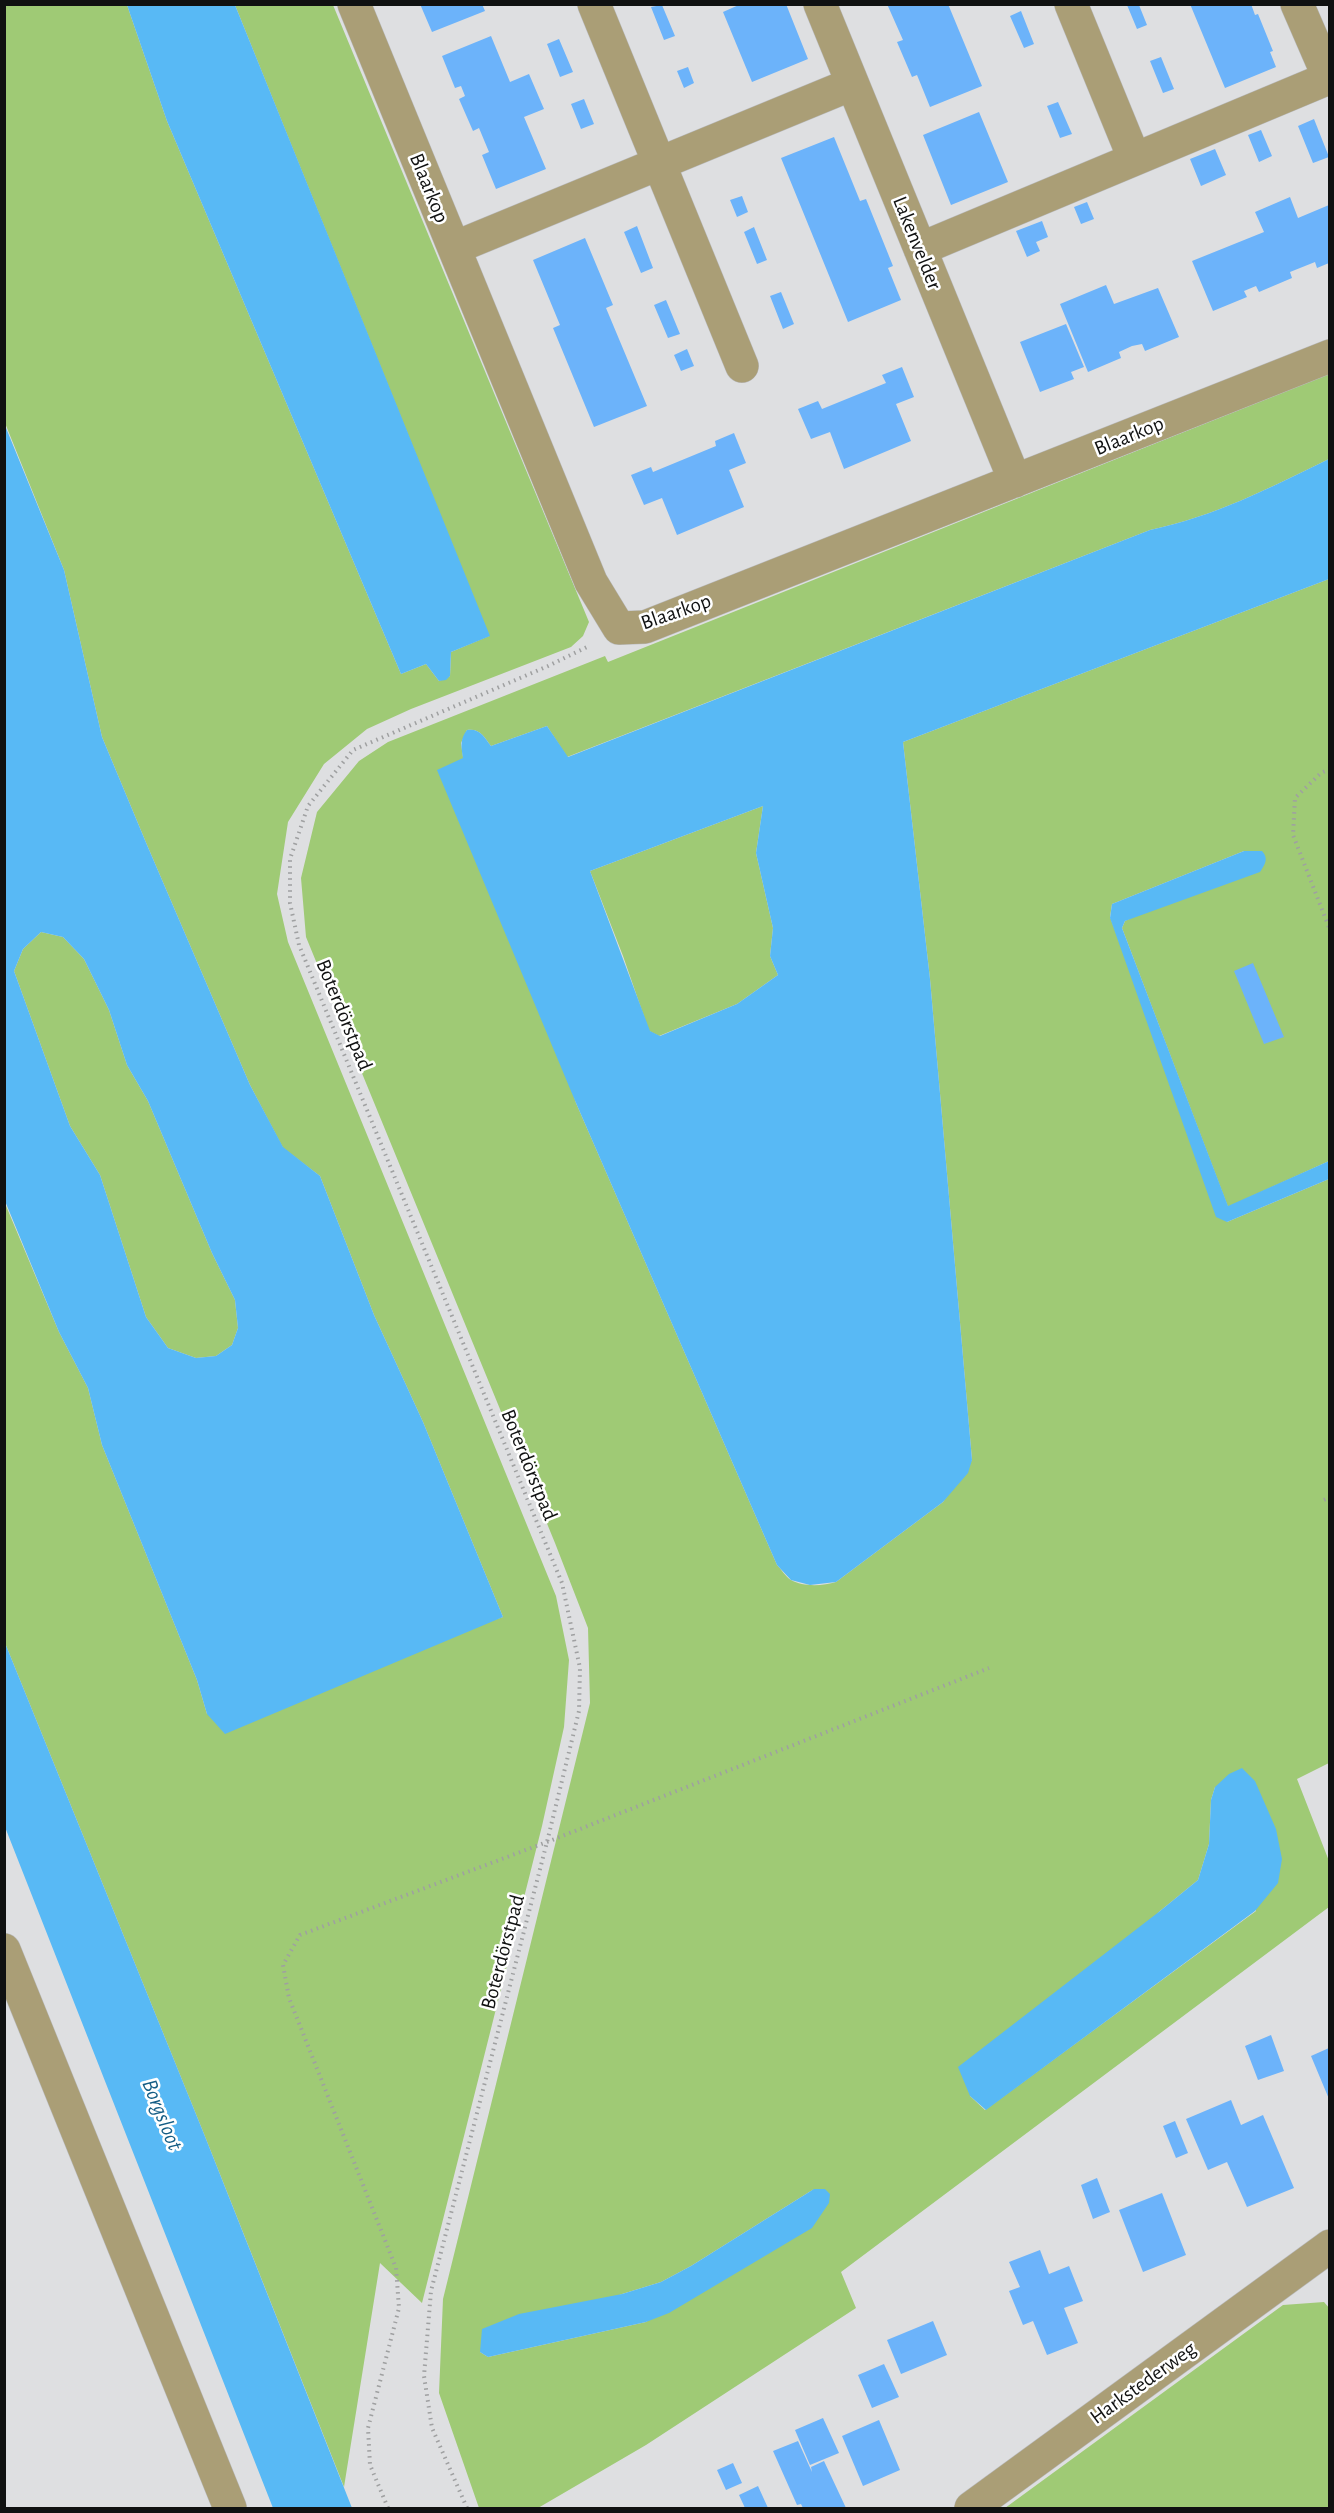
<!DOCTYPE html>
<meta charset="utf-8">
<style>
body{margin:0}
#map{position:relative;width:1334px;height:2513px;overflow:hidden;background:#dedfe1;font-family:"Alegreya Sans",sans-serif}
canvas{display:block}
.frame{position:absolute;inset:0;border:6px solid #101111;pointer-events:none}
</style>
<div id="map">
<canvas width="1334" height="2513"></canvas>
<div class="frame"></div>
</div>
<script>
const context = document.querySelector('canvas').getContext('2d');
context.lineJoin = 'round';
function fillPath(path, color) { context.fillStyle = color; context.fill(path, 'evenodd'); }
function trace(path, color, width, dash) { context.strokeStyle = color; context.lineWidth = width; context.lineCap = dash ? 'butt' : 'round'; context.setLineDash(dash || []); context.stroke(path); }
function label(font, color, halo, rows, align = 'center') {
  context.font = font + ' "Alegreya Sans",sans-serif'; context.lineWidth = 5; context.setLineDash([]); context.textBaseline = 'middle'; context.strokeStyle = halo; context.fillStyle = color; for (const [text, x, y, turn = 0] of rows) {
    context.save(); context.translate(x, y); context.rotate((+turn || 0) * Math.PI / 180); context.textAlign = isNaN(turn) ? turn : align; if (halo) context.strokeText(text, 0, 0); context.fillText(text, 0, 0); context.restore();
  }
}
fillPath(new Path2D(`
 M5 5H127L167 121 401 674 426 664 439 681 450 676 451 652 489 636 235 5H333L589 622 583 636 571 647 411 709 367 729 324 764 288 822 277 894 288 942 556 1596 569 1660 564 1727 542 1826 422 2303 380 2263 344 2487 204 2134 5 1643 4 1201 59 1332 88 1388 102 1445 197 1680 207 1714 503 1617 423 1422 374 1315 320 1176 283 1148 250 1085 147 845 102 737 64 570 5 423Z
 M1329 374V459C1272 487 1213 517 1150 530L567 757 547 726 491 746C484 737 480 728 467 730L461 743 463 757 576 1103 777 1565C781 1569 786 1577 791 1580 803 1587 823 1586 836 1582L943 1502 972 1460 930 979 903 742 1329 579V1161L1228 1207 1122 928 1125 921 1262 851H1244L1112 904 1110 917 1227 1222 1329 1179V1763L1297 1779 1329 1861V1907L841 2272 856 2308 646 2445 538 2508H479L439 2393 443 2299 590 1703 588 1628 555 1543 306 937 301 878 317 812 359 761 388 742 605 656 608 662ZM1215 1787 1256 1911 985 2110 970 2096 1160 1911 1198 1880 1209 1844 1211 1800ZM814 2189 646 2322 488 2357 480 2352 622 2294 661 2282 691 2266Z
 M763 806 756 853 773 928 770 956 778 975 737 1004 659 1036 649 1031 623 956 590 871Z
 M41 932 63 937 84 959 109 1010 127 1065 148 1101 212 1253 235 1300 238 1328 232 1345 216 1356 196 1358 168 1348 146 1317 100 1175 70 1126 14 971 23 949Z
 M1324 2302 1330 2309 1329 2508H1005L1283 2305Z`), '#9fca75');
fillPath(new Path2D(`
 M127 5H235L490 636 451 652 450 676 446 680 439 681 426 664 401 674 167 121Z
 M4 423 64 570 102 737 147 845 250 1085 283 1147 320 1176 374 1315 423 1422 503 1617 225 1734 207 1714 197 1680 102 1445 88 1388 59 1332 5 1201ZM41 932 63 937 84 959 109 1010 127 1065 148 1101 212 1253 235 1300 238 1328 232 1345 216 1356 196 1358 168 1348 146 1317 100 1175 70 1126 14 971 23 949Z
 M1329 459V579L903 742 930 979 972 1460 968 1473 943 1502 836 1582 810 1585 791 1580 777 1565 576 1103 437 770 463 758C461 746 460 739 467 730 480 728 484 737 491 746L547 726 568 757 1150 530C1213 517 1272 487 1329 459ZM763 806 756 853 773 928 770 956 778 975 737 1004 660 1036 650 1031 590 871Z
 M1244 851H1262C1269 859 1265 864 1260 872L1125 921 1122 928 1228 1206 1329 1161V1179L1227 1222 1216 1217 1110 918 1112 904Z
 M5 1643 204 2134 352 2508H273L5 1827Z
 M1242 1768 1255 1781 1276 1829 1282 1859 1278 1883 1255 1911 986 2110 970 2096 958 2067 1160 1911 1198 1880 1209 1844 1211 1800 1215 1787 1229 1774Z
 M814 2189H825L830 2194 829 2203 812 2228 669 2313 646 2322 488 2357 480 2352 482 2329 519 2314 622 2294 661 2282 691 2266Z`), '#58b9f5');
fillPath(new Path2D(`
 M420 4H482L485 11 432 32Z
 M741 4H786L808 59 752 82 723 12Z
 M887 4H948L982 86 930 107 917 75 912 77 897 42 903 40Z
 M1190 4H1251L1255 15 1258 14 1273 51 1270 52 1276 67 1225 88Z
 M662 5 675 36 664 40 651 7Z
 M1127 5H1139L1147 25 1137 29Z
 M1021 11 1034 44 1024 48 1010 16Z
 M491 36 510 82 529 74 544 109 524 117 546 169 496 189 482 155 489 152 479 128 473 131 459 99 465 96 461 86 455 88 442 56Z
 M559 39 573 72 560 77 547 44Z
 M1161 57 1174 89 1163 93 1150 61Z
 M688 67 694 83 684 88 677 71Z
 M584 99 594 124 581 129 571 104Z
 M1058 102 1072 134 1060 138 1047 106Z
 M979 112 1008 182 951 205 923 135Z
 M1314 119 1329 157 1313 163 1298 126Z
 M1261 130 1272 156 1259 162 1248 135Z
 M834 137 860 201 866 199 893 266 888 268 901 300 848 322 781 158Z
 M1215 149 1226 175 1201 186 1190 159Z
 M742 196 748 212 737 217 730 200Z
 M1290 197 1298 218 1329 205V263L1317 268 1315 262 1290 272 1292 278 1259 292 1256 286 1244 291 1247 297 1213 311 1192 261 1264 232 1255 212Z
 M1087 202 1094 219 1081 224 1074 207Z
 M1042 221 1048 237 1036 242 1040 251 1027 257 1016 231Z
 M637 226 653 268 641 273 624 232Z
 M754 227 767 260 757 264 744 232Z
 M585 238 613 305 606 308 647 406 594 427 553 328 560 325 533 260Z
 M1106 285 1114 304 1158 288 1179 337 1145 351 1142 344 1132 346 1119 352 1121 358 1088 372 1060 304Z
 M781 292 794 324 783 329 770 296Z
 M666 300 680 334 668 338 654 305Z
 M1066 324 1084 367 1071 372 1074 379 1040 392 1020 342Z
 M687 349 694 366 681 371 674 355Z
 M902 367 914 397 896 404 911 441 844 469 830 432 811 439 798 409 818 401 822 409 886 383 882 375Z
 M734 433 746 463 729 470 744 507 677 535 662 498 644 505 631 475 651 467 653 472 716 446 715 441Z
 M1253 963 1284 1037 1264 1044 1234 971Z
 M1271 2035 1284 2071 1258 2080 1245 2046Z
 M1329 2048V2099L1311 2056Z
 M1231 2100 1241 2125 1263 2115 1294 2188 1247 2207 1227 2162 1208 2170 1186 2119Z
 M1175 2121 1188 2153 1176 2158 1163 2126Z
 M1097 2178 1110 2212 1093 2219 1081 2185Z
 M1162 2193 1186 2255 1143 2272 1119 2210Z
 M1040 2250 1049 2274 1069 2266 1083 2301 1064 2308 1078 2343 1047 2355 1033 2321 1023 2325 1009 2291 1020 2287 1009 2262Z
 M933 2321 947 2355 901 2374 887 2340Z
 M884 2364 899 2397 872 2408 858 2375Z
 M823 2418 839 2453 810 2465 795 2430Z
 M879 2420 900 2470 863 2486 842 2436Z
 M798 2441 812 2472 811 2467 824 2461 846 2508H803L801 2504 797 2505 773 2451Z
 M733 2463 742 2483 726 2490 717 2470Z
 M758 2486 768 2508H745L739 2495Z`), '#6cb3fa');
const minor = new Path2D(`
 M354 4 591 582 619 628 645 627 1330 356
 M594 4 742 366
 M820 4 1015 481
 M1071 4 1134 158
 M1297 4 1330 80
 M454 248 852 84
 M920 249 1329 78
 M4 1950 230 2508
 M971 2508 1330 2246`);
trace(minor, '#b9babc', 34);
trace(new Path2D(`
 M1330 769 1321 773 1295 798 1293 835 1330 930
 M1324 1500 1330 1497
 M388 2508 370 2465 368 2428 399 2308 396 2268 289 1998 283 1965 300 1935 547 1842 989 1668
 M467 2508 432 2428 424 2376 431 2291 547 1842 579 1711 580 1668 562 1583 299 945 290 903V859L308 806 353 750 548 666 587 647`), '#9fa0a1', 4, [1.5, 4.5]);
trace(minor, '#aa9e76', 33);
label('21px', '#101111', '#fff', [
 ["Blaarkop",429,188,68],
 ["Lakenvelder",917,243,68],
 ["Blaarkop",1129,436,-22],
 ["Blaarkop",676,612,-19],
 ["Boterdörstpad",344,1015,68],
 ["Boterdörstpad",529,1465,68],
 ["Boterdörstpad",503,1952,-75],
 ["Harkstederweg",1143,2383,-36]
]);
label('italic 22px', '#145d85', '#fff', [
 ["Borgsloot",162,2115,68]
]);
</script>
